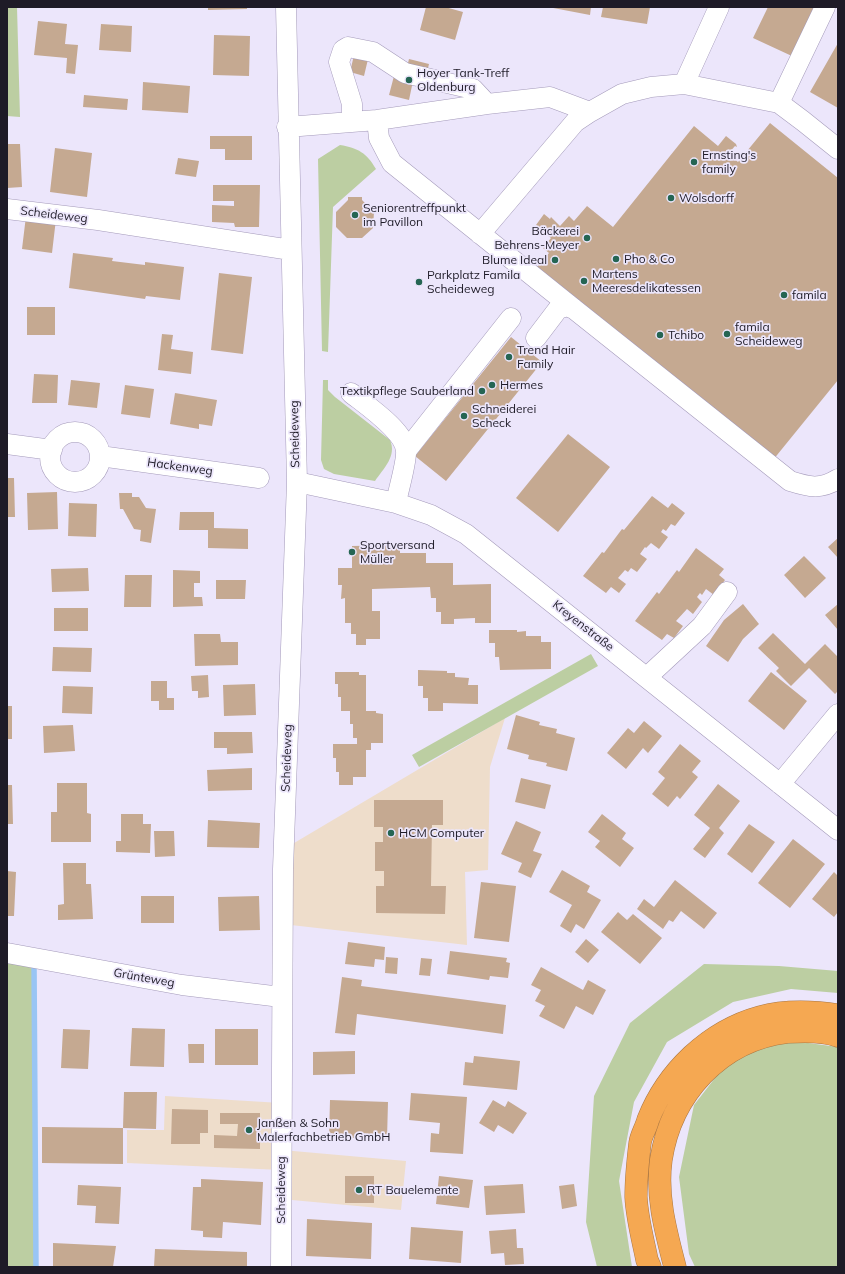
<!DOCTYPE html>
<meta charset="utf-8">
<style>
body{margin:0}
#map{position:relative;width:845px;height:1274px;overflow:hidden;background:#ece6fb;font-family:Mulish,sans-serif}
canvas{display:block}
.frame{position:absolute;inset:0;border:8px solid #1e1b27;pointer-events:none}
</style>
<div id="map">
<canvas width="845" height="1274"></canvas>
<div class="frame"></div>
</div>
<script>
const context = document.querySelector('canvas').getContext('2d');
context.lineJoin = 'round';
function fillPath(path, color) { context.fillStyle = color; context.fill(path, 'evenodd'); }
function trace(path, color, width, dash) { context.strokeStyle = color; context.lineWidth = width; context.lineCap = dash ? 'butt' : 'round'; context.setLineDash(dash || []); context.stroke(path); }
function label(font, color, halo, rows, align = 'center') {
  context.font = font + ' Mulish,sans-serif'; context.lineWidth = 3.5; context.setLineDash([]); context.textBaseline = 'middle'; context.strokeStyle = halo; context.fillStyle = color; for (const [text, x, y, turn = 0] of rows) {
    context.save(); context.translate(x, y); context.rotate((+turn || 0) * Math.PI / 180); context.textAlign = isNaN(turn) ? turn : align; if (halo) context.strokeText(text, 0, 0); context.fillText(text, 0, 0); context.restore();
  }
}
fillPath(new Path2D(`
 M505 718 490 767 488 870 465 872 467 945 282 924 284 849Z
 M165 1096 281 1103 282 1150 406 1161 401 1210 281 1199V1170L127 1163V1130H164Z`), '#eeddcb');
fillPath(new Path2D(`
 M7 7H17L20 117 7 116Z
 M340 145C358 148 367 153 376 169L333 207 328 352 322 351 318 159Z
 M323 380H328V390L335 397 390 440C397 456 384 468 375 481L334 474 324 469 321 460Z
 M591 654 598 666 419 767 412 755Z
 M7 953 34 958 36 1267H7Z
 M704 964 779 966 838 971V993L791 989 733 1002 667 1042 634 1102 619 1181 632 1267H597L586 1222 594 1096 630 1023Z
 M786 1040 838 1047V1267H695L689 1254 679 1177 694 1105 729 1060Z`), '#bccea2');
trace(new Path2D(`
 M34 962 36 1267`), '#99c5f4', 5.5);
fillPath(new Path2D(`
 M208 7H247V9L208 10Z
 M426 7H445L463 12 455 40 420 30Z
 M548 7H591L590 15Z
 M603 7H650L647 24 601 17Z
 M768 7H817L794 57 753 38Z
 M38 21 67 24 65 44 78 45 75 74 66 73 67 58 34 55Z
 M101 24 132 26 131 52 99 50Z
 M214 35 250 36 249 76 213 75Z
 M838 43V108L810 92Z
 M355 51 369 55 364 76 350 72Z
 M409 59 429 64 427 72 413 81 409 100 389 95 394 76 404 79Z
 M143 82 190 86 188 113 142 110Z
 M84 95 128 99 127 110 83 107Z
 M770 123 838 178V380L773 460 536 268 549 253 543 248 551 238 542 231 540 232 541 229 536 225 544 214 550 219 551 217 560 226 569 216 574 221 587 206 613 227 694 126 718 146 726 136 736 144 737 147 735 146 728 154 738 162Z
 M210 136H252V160H225V149H210Z
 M7 144H20L22 187 7 188Z
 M55 148 92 153 87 197 50 192Z
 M178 158 199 161 196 177 175 174Z
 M213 185H260L259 227H235L234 223 212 222V205L234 206V201H213Z
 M348 197H362V200L374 212 373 228 362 238H347L336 227V212L348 200Z
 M26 216 56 219 52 253 22 249Z
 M73 253 113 258 112 261 145 265V262L184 267 180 300 146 296 145 299 69 288Z
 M219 273 252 277 243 354 211 350Z
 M27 307H55V335H27Z
 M162 334 173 335 171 349 193 352 191 374 158 370Z
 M511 337 542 362 446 481 415 456Z
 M34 374 58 375 57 403H32Z
 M71 380 100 383 97 408 68 405Z
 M125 385 154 389 150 418 121 414Z
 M175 393 217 400 212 426 199 424V429L170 424Z
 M568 434 610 467 558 532 516 498Z
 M7 478H14L15 517H7Z
 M57 492 58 529 28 530 27 493Z
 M119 493H132V497H139L146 508 156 509 151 543 140 541 141 530 134 529 123 509H120Z
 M652 496 668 508 672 503 685 513 675 526 671 524 666 531 663 529 661 532 668 537 659 549 651 543 646 548 645 547 640 554 647 559 637 572 631 568 628 572 625 570 618 578 626 584 619 593 611 587 606 593 583 576 602 552 604 553 622 529 624 530Z
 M69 503 97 504 96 537 68 536Z
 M180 512H214V528L248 529V549L208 548V530H179Z
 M838 538V558L828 547Z
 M400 545V553H426V563H453V585L491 584V623H475V618L454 619V624H441V612H436V598H431L430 587 372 589V611H380V639H366V645H356V634H351V623H345V598L341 599 342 585H338V568H352V546Z
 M696 548 724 569 719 575 725 580 714 595 706 589 702 595 700 593 697 597 702 602 693 614 687 609 676 621 683 626 674 638 667 634 662 640 635 621 657 592 659 594 677 570 679 572Z
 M804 556 826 578 805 598 784 575Z
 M88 568 89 591 52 592 51 569Z
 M173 570 200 571V583H194V597H202L203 606 173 607Z
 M125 575H152L151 607H124Z
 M216 580H246L245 599H216Z
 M743 604 759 624 743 639 728 662 706 646 724 620Z
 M838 604V630L825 615Z
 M54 608H88V631H54Z
 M489 630H517V632L526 631V636H541V642H551V669L500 670 499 657H495V643H489Z
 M773 633 805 664 825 644 838 657V691L835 694 809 668 791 686 776 671 779 668 758 648Z
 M194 634H220L221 642H238V665L195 666Z
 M53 647 92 648 91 672 52 671Z
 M418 670 447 671V673H455V677L469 678 468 685H478V704L443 703V711H428V698H423V686H418Z
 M335 672H359V675H366V711H376V713L383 714V743H371V750H366V777H353V785H339V772H336V758H333V744H357V738H353V724H350V711H341V697H338V684H335Z
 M771 672 807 701 784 730 748 701Z
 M208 675 209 697 198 698V691H192L191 676Z
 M151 681H167V698H174V710H159V701H151Z
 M255 684 256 715 224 716 223 685Z
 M63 686 93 687 92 714 62 713Z
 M7 706H12V739H7Z
 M516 715 540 722 539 725 557 729 556 733 575 738 567 771 546 766 547 763 528 759 529 755 507 749Z
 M644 721 662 736 648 753 643 748 626 769 607 753 628 728 634 733Z
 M73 725 75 751 44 753 43 726Z
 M214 732H252L253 753 227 754V748H214Z
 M680 744 701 761 692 772 698 777 680 799 677 796 668 807 652 794 665 778 658 772Z
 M252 768V790L208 791 207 770Z
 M521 778 551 785 545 809 515 802Z
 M57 783H87V813L91 814V842H51V812H57Z
 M718 784 740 801 719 828 724 833 705 858 693 849 710 828 694 815Z
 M7 785H12L13 824H7Z
 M374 800H443V825H432L431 886H446L445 914 376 913V886H384V871H375V842H383V827H374Z
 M121 814H143V824H151L150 853 116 852V841H121Z
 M602 814 626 833 622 839 634 848 620 867 595 847 600 841 588 832Z
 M208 820 260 823 259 848 207 847Z
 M516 821 541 832 533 851 542 854 531 878 518 872 522 863 501 854Z
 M749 824 775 842 752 873 727 854Z
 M154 831H174L175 856 155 857Z
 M793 839 825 864 790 908 758 883Z
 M63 863H86V884H91L93 919 58 920V905L64 904Z
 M562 870 590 886 587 892 601 900 584 929 576 924 571 933 560 926 572 905 549 892Z
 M7 871 16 872 14 916H7Z
 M834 872 838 876V912L834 917 812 899Z
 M675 880 717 913 704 929 681 911 673 922 669 920 663 929 637 909 644 899 654 907Z
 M481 882 516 886 509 942 474 938Z
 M141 896H174V923H141Z
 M259 896 260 930 219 931 218 897Z
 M618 912 627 920 633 914 662 938 640 964 601 932Z
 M586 939 599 950 588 963 575 952Z
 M348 942 385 947 384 960 375 959 374 967 345 964Z
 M450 951 507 958 506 962 510 963 508 978 490 976 489 980 447 974Z
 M386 957 398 958 397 974 385 973Z
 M421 958 432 959 430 976 419 975Z
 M541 967 583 990 588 980 606 990 593 1015 576 1006 564 1029 539 1016 545 1006 535 1001 541 990 531 985Z
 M342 977 362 980 361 986 506 1005 503 1034 357 1014 355 1035 335 1033Z
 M132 1028 165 1029 164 1067 130 1066Z
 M63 1029 90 1030 88 1069 61 1068Z
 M215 1029H258V1065H215Z
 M188 1044H204V1063H189Z
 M355 1051V1074L313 1075V1052Z
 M474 1056 520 1061 517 1090 463 1085 465 1062 473 1063Z
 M124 1092H157L156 1129 123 1128Z
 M411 1093 467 1097 463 1154 430 1152 431 1133 439 1134 440 1123 409 1120Z
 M330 1100 388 1102 387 1139 329 1137Z
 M493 1100 505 1107 508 1101 527 1113 513 1134 498 1125 494 1132 479 1123Z
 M172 1109 208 1110V1133H200V1144H171Z
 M220 1113H260V1149L214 1148V1135L237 1136 238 1124H220Z
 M42 1127 123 1128V1164L42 1163Z
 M345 1176H374V1203H345Z
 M439 1176 473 1180 469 1208 436 1204Z
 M201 1179 263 1182 261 1225 223 1222 222 1238 203 1237V1231L191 1230 193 1187H201Z
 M523 1184 525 1213 486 1215 484 1186Z
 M574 1184 577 1206 562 1209 559 1186Z
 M78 1185 121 1187 119 1224 95 1223 96 1206 77 1205Z
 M307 1219 372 1223 371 1259 306 1256Z
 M411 1227 463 1231 461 1263 409 1259Z
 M516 1229 517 1248H523L524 1264 505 1265 504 1253 491 1254 489 1231Z
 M53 1243 116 1246 113 1267H53Z
 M155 1249 247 1252V1267H154Z`), '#c5a991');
const minor = new Path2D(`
 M684 84 719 7
 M779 103 825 7
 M377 120 379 138 392 163 574 309
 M352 122V104L339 62 343 50 348 47 373 52 405 73 473 89 487 104
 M287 127 377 120 487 104 550 97 590 112 622 94 651 87 684 84 779 103 803 121 838 149
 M7 209 98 220 291 250
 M480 234 575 122 590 112
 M536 338 558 309 567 306 574 309 790 481C809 487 820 490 838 479
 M351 393C366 405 405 431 406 451 407 462 398 491 396 503
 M50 457a25 25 0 1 1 50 0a25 25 0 1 1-50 0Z
 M7 444 52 450
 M406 451 511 318
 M100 456 259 478
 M297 482 396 503 431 515 466 534 838 830
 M647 677 702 626 727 592
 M780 784 838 714
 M7 953 182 985 281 997
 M281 1267 283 869 297 482 286 7`);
const highway = new Path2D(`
 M650 1267 647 1260C643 1240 637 1218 636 1197 636 1180 638 1160 640 1143 641 1135 646 1128 648 1120 667 1072 709 1031 760 1017 785 1010 812 1011 838 1015
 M675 1267C666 1232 656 1197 661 1160 671 1094 720 1040 787 1032 803 1031 823 1030 838 1036`);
trace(minor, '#a49aba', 21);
trace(highway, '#aa7743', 23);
trace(minor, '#fff', 20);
trace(highway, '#f5a852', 22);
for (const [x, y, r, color] of [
 [409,80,4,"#256553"],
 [694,162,4,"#256553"],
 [671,198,4,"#256553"],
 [355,215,4,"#256553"],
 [587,238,4,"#256553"],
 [616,259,4,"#256553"],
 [555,260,4,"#256553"],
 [584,281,4,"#256553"],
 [419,282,4,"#256553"],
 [784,295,4,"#256553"],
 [727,334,4,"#256553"],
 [660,335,4,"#256553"],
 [509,357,4,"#256553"],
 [492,385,4,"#256553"],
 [482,391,4,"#256553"],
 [464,416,4,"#256553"],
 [352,552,4,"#256553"],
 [391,833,4,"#256553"],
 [249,1130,4,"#256553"],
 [359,1190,4,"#256553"]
]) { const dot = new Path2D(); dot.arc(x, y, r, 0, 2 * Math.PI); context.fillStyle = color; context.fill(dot); trace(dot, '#ece6fb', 1.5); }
label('12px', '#1e1b27', '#ece6fb', [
 ["Hoyer Tank-Treff",417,73],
 ["Oldenburg",417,87],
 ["Ernsting's",702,155],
 ["family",702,169],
 ["Wolsdorff",679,198],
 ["Seniorentreffpunkt",363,208],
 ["im Pavillon",363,222],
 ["Bäckerei",579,231,"right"],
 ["Behrens-Meyer",579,245,"right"],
 ["Pho & Co",624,259],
 ["Blume Ideal",547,260,"right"],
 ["Martens",592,274],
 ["Meeresdelikatessen",592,288],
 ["Parkplatz Famila",427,275],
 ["Scheideweg",427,289],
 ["famila",792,295],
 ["famila",735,327],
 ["Scheideweg",735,341],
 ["Tchibo",668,335],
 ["Trend Hair",517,350],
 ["Family",517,364],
 ["Hermes",500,385],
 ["Textikpflege Sauberland",474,391,"right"],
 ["Schneiderei",472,409],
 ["Scheck",472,423],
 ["Sportversand",360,545],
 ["Müller",360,559],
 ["HCM Computer",399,833],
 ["Janßen & Sohn",257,1123],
 ["Malerfachbetrieb GmbH",257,1137],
 ["RT Bauelemente",367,1190]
], 'left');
label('12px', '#1e1b27', '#ece6fb', [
 ["Scheideweg",54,215,7],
 ["Scheideweg",295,434,-91],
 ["Hackenweg",180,467,8],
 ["Kreyenstraße",583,626,38],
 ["Scheideweg",287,758,-88],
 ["Grünteweg",144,978,10],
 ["Scheideweg",281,1190,-90]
]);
</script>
